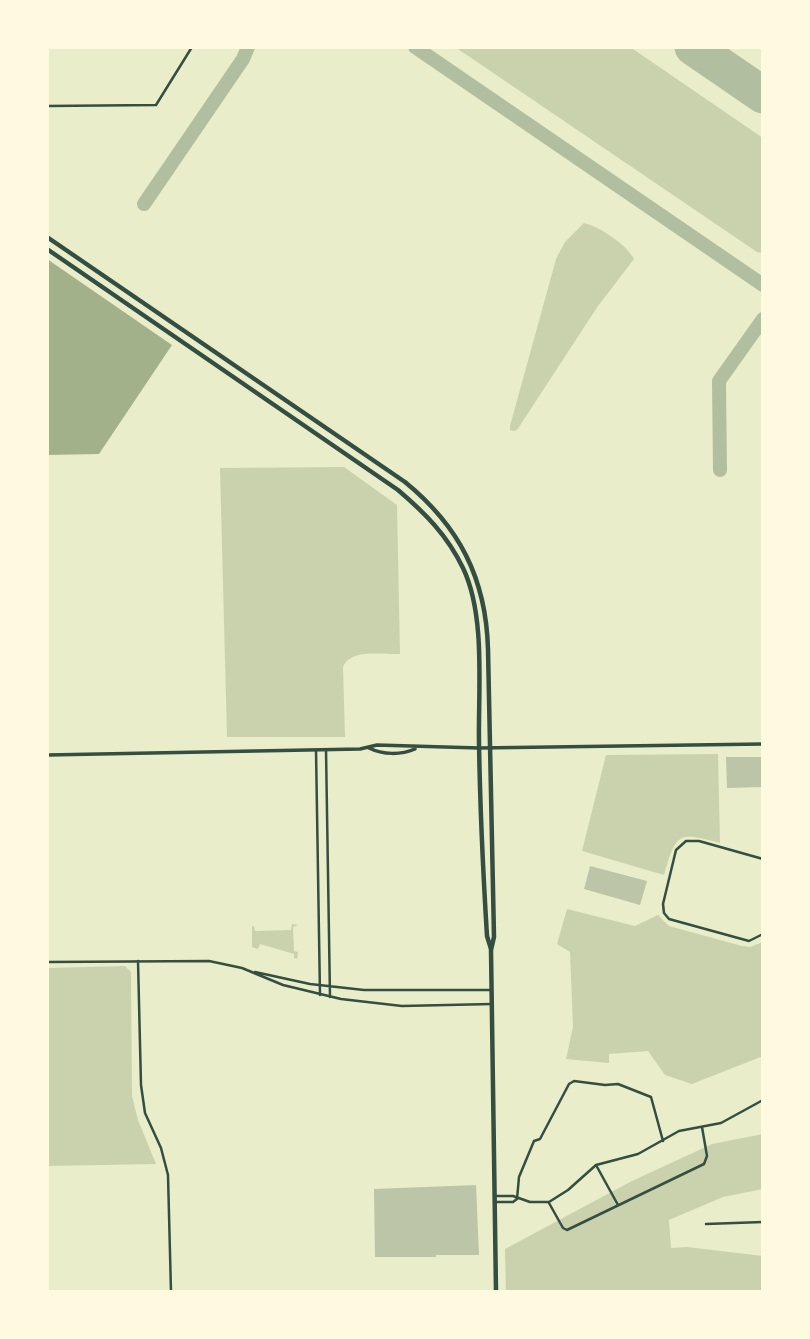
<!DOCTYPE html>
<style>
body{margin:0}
#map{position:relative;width:810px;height:1339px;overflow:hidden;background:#e9edc9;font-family:Karla,sans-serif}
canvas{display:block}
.frame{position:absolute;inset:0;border:49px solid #fefae0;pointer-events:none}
</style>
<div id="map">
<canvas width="810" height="1339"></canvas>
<div class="frame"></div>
</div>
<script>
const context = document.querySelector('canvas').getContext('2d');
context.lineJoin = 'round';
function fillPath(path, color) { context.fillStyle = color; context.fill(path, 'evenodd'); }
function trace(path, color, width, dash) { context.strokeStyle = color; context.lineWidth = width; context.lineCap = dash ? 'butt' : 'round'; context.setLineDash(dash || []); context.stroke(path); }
fillPath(new Path2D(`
 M455 47H630L763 138V253L757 252Z
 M584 223C600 227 626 244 634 259L598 306 517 430 513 431 510 430V426L556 259 565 242Z
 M344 467 397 505 400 654C382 655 351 648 343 667L345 737H227L220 468Z
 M718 754 720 843C678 831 676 833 664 875L582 851 606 755Z
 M567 909 635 926 658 915 669 926 742 946 750 947 763 942V1056L692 1084 665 1075 648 1051 609 1054V1063L566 1059 573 1027 570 952 557 944Z
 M292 924 298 925 293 927 294 951 298 952 297 959 294 958V954L260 944 258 949 252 947V926H254L255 931 291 930Z
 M125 966 131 972 132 1096 138 1120 156 1164 47 1166V968Z
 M763 1134V1189L723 1197 669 1220 671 1248 687 1247 763 1256V1291L506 1292 505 1249 630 1182 712 1144Z`), '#cad2ad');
fillPath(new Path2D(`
 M47 259 172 345 99 454 47 455Z`), '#a3b18a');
trace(new Path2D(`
 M415 47 763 285
 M144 204 243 59 248 47
 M720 470 719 381 763 319`), '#b2bea0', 14);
trace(new Path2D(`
 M693 47 763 95`), '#b2bea0', 37);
fillPath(new Path2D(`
 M726 757H763V787L727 788Z
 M590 866 647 881 640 905 584 889Z
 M476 1185 479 1255H436V1257H375L374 1189Z`), '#bcc5a7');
trace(new Path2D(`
 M47 106 156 105 192 47
 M316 750 320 995
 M326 750 330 997
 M763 859 699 841H686L676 850 663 904 664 913 669 919 749 941 763 934
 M138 961 141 1085 145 1113 161 1148 168 1175 171 1292
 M47 962 209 961 242 968 283 985 341 999 402 1006 492 1004
 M255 972 310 984 364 990H492
 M596 1165 618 1205
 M495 1196H513L530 1202H549L568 1190 596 1165 638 1154 679 1131 721 1123 763 1100
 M517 1199 519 1177 534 1141 540 1139 569 1084 574 1081 605 1085 618 1084 651 1097 663 1141
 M495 1202H513L517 1199
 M549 1203 563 1228 567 1230 704 1164 707 1156 702 1127
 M706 1224 763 1222`), '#344e41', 2.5);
trace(new Path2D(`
 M369 748C383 755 401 755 415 749
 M47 755 360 749 377 745 479 748 763 744`), '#344e41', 3.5);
trace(new Path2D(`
 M47 237 405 482C459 526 486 578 488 649L494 937 491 950 496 1292
 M47 249 398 490C425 513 447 535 463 568 486 616 478 690 479 743 480 807 483 871 487 936L491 949`), '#344e41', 4.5);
</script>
